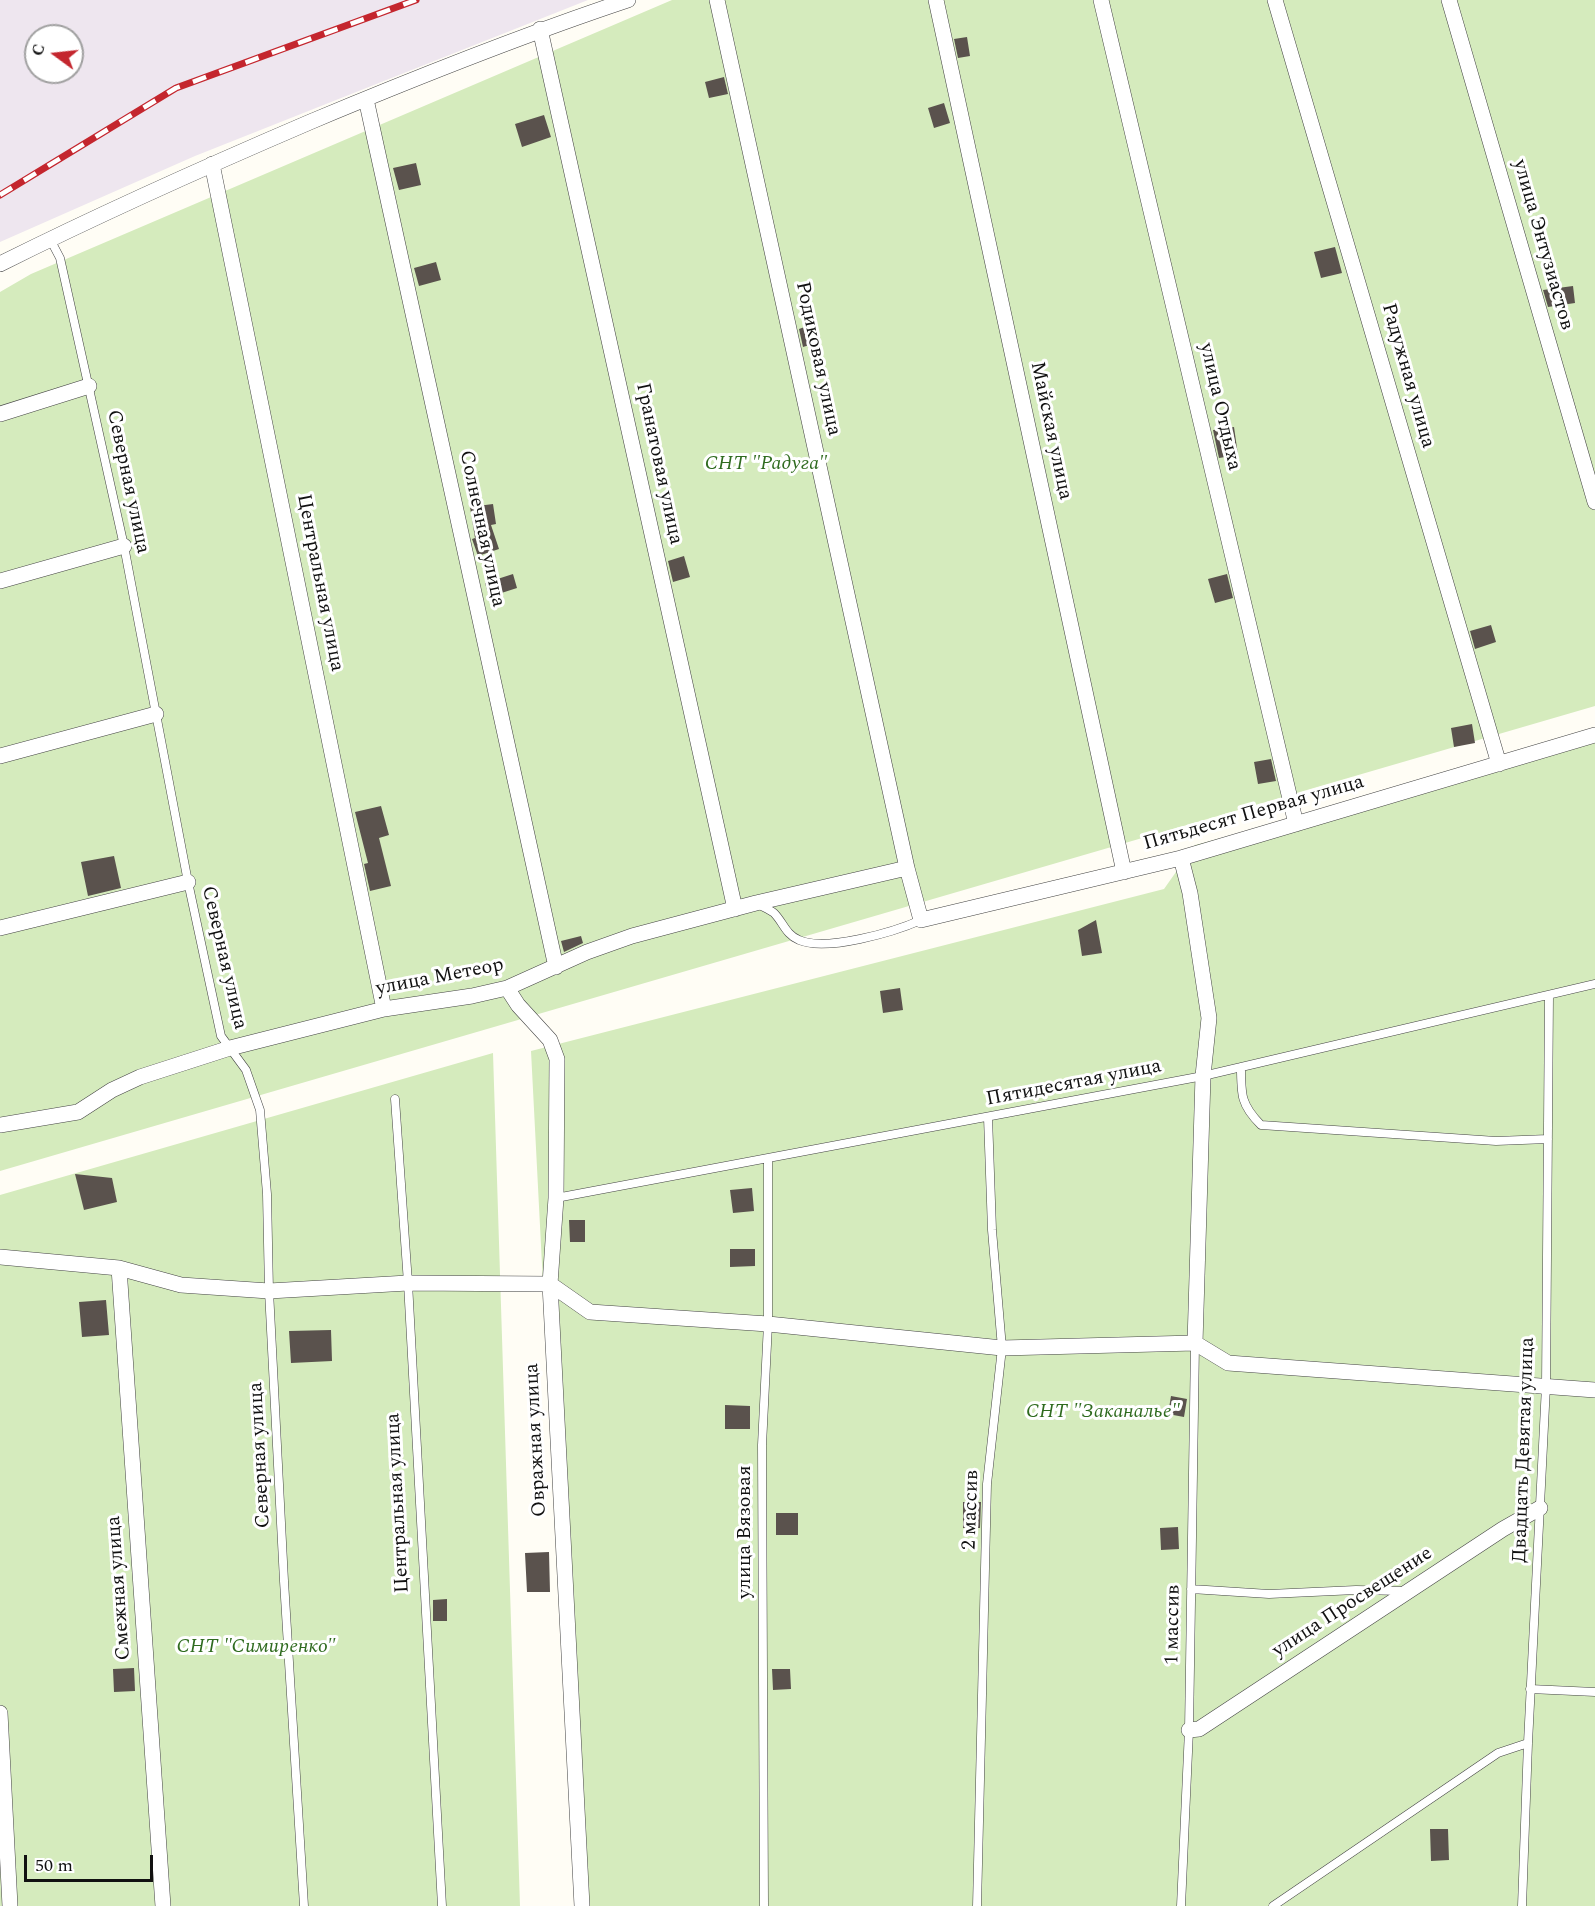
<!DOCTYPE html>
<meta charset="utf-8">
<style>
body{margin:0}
#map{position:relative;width:1595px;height:1906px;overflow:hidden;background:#fffdf5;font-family:Spectral,serif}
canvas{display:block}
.north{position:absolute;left:24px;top:24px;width:60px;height:60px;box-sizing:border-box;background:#fff;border:2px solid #a0a0a0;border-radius:50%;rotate:285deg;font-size:16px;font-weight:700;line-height:24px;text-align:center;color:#111}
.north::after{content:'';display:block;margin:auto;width:21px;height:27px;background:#c4262e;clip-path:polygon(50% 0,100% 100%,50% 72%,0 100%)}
.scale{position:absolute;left:24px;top:1855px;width:129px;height:27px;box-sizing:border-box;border:3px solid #111;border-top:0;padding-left:8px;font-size:18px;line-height:21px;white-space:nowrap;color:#111;-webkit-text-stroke:4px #fff;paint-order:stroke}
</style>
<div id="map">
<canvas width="1595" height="1906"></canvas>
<div class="north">С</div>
<div class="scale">50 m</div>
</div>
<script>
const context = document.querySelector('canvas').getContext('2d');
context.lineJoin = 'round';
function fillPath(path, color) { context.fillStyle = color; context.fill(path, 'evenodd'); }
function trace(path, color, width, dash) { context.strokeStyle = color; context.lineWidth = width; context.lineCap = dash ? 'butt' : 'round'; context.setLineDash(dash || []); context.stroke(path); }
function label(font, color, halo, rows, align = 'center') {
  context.font = font + ' Spectral,serif'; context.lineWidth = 6; context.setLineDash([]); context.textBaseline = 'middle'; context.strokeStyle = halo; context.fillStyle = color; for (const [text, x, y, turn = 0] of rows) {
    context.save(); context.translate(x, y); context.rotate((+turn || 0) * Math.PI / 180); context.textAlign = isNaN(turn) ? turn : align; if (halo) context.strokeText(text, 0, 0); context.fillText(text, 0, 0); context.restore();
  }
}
fillPath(new Path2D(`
 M0 0H588L195 156 0 242ZM36 36H72V72H36Z`), '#eee6ef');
fillPath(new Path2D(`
 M672 0H1595V706L0 1171V292L31 274Z
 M1595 728V1906H575L531 1051 1164 889 1195 845 1345 806Z
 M493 1053 520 1906H0V1195Z`), '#d5ebbd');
fillPath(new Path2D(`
 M967 37 970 56 958 58 954 39Z
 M724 77 728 94 709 98 705 82Z
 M944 103 950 123 934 128 928 108Z
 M544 115 551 137 522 147 515 124Z
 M416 163 421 185 399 190 393 168Z
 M1335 247 1342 273 1321 278 1314 252Z
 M436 262 441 280 419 286 414 268Z
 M1573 286 1575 303 1548 307 1543 290Z
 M813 324 819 342 803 347 799 329Z
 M1234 427 1238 455 1219 458 1213 430Z
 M493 504 496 524 491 525 499 549 478 556 472 539 475 538 470 507Z
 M684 556 690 577 673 582 668 561Z
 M513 574 517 588 489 597 485 583Z
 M1227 574 1233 598 1215 603 1208 579Z
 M1491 625 1496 642 1475 649 1470 631Z
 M1472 724 1475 743 1454 747 1451 728Z
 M1271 759 1276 781 1258 784 1254 762Z
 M381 806 389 835 379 838 391 886 370 891 364 864 368 863 355 812Z
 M114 856 121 888 88 896 81 862Z
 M1096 920 1102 953 1082 956 1078 930Z
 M581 936 583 943 564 952 561 941Z
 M900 988 903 1010 883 1013 880 991Z
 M75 1174 112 1178 117 1202 84 1210Z
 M752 1188 754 1211 733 1213 730 1190Z
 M569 1220H585V1242H570Z
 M730 1249H755V1266L730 1267Z
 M106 1300 109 1335 82 1337 79 1302Z
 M331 1330 332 1361 291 1363 289 1331Z
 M1171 1396 1187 1399 1184 1417 1168 1414Z
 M725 1405 750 1406V1429H725Z
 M963 1502H981L980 1528H963Z
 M776 1513H798V1535H776Z
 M1178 1527 1179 1549 1161 1550 1160 1528Z
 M549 1552 550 1592H527L525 1553Z
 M447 1599V1621H433V1600Z
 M134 1668 135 1691 114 1692 113 1669Z
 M772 1669H790L791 1689 773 1690Z
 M1430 1829H1448L1449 1860 1431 1861Z`), '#5a524d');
const service = new Path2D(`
 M50 239 60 258 124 546 188 882 221 1036 246 1070 260 1110 267 1194 269 1291 284 1581 304 1906
 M758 904C763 907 769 909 774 913 783 922 786 935 799 940 826 952 894 932 921 920
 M1241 1067C1241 1095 1241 1105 1261 1125L1496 1141 1548 1139
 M395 1099 408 1283 442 1906
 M556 1198 1203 1076 1595 984
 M1191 1589 1269 1594 1356 1590 1405 1591
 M1530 1689 1595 1692
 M764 1906 762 1445 768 1324V1159
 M977 1906 987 1484 1002 1348 992 1230 988 1117
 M1181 1906 1189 1730 1195 1344
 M1273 1906 1498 1753 1528 1743
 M1522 1906 1528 1743 1546 1386 1549 995`);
const minor = new Path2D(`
 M717 0 907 868
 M936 0 1124 872
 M1101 0 1296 824
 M1275 0 1499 764
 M1449 0 1595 502
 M540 29 735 909
 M366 99 556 967
 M212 164 384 1009
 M0 264C102 213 205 167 310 122 415 78 520 36 628 0
 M0 414 89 386
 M0 581 124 546
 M0 756 156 714
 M1181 858 1190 893 1209 1018 1203 1076 1195 1343
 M0 928 188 882
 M507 988 518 1005 550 1040 557 1059 556 1198 550 1284 582 1906
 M0 1125 78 1112 112 1090 140 1077 230 1048 384 1009 472 996 507 988 587 952 632 936 756 903 907 868 921 920 1181 858 1595 735
 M0 1257 119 1268 181 1285 269 1291 408 1283 550 1284 590 1312 768 1324 1002 1348 1195 1343 1228 1363 1595 1390
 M119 1268 163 1906
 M0 1713 10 1906
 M1189 1730 1199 1729 1503 1529 1540 1508`);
trace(service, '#444', 9);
trace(minor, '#444', 16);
trace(service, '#fff', 8);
trace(minor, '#fff', 15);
const rail = new Path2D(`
 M0 195 176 88 416 0`);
trace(rail, '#c4262e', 7);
trace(rail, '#fff', 4.5, [14]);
label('20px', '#111', '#fff', [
 ["улица Энтузиастов",1542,245,74],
 ["Родиковая улица",817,359,78],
 ["Радужная улица",1407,376,74],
 ["улица Отдыха",1219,407,77],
 ["Майская улица",1050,431,78],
 ["Гранатовая улица",658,464,78],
 ["Северная улица",127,482,78],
 ["Солнечная улица",481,529,78],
 ["Центральная улица",319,583,79],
 ["Пятьдесят Первая улица",1254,814,-16],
 ["Северная улица",223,958,77],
 ["улица Метеор",440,978,-11],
 ["Пятидесятая улица",1074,1084,-11],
 ["Овражная улица",537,1440,-93],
 ["Двадцать Девятая улица",1525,1450,-88],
 ["Северная улица",261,1455,-93],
 ["Центральная улица",399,1503,-93],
 ["2 массив",972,1510,-88],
 ["улица Вязовая",746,1532,-90],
 ["Смежная улица",120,1588,-94],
 ["улица Просвещение",1353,1603,-33],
 ["1 массив",1174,1625,-89]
]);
label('italic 20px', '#2f6b1f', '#fff', [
 ["СНТ \"Радуга\"",766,465],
 ["СНТ \"Заканалье\"",1103,1413],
 ["СНТ \"Симиренко\"",256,1648]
]);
</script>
